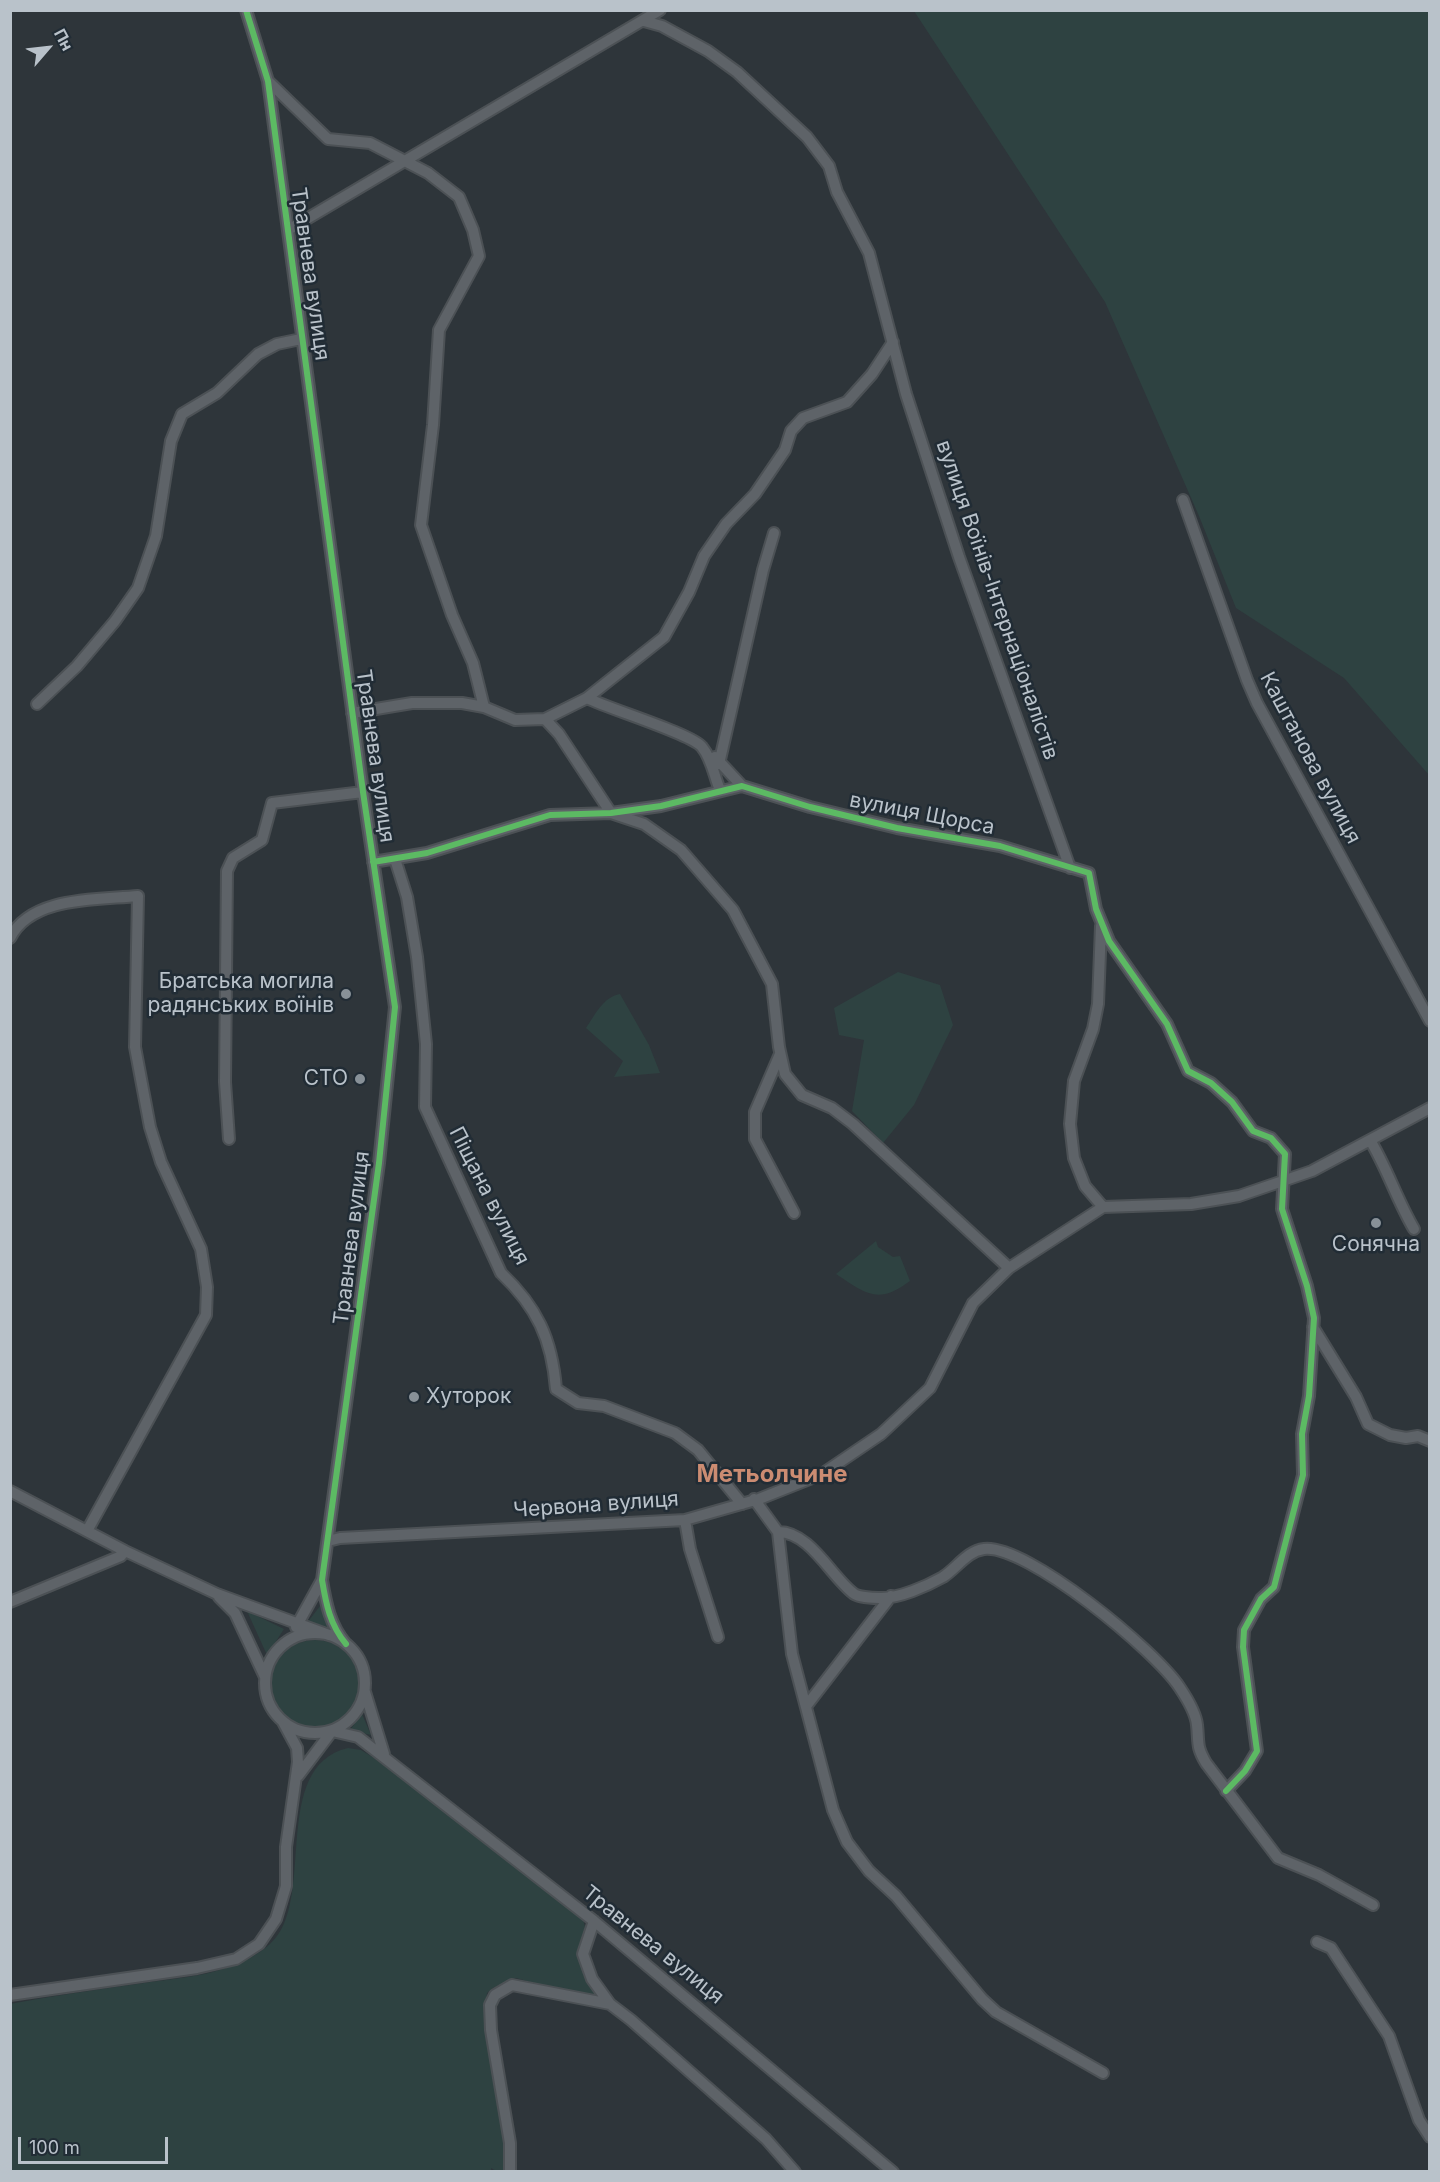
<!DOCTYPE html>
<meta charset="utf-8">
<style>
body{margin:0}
#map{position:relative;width:1440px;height:2182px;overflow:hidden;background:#2e353a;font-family:Inter,sans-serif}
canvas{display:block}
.frame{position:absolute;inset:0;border:12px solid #b9c2ca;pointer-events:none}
.north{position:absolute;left:18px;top:18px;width:60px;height:60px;-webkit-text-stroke:4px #212c35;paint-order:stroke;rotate:62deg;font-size:16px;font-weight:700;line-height:24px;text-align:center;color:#b9c2ca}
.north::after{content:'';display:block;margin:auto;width:21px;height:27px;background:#b9c2ca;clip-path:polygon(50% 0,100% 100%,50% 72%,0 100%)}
.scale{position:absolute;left:18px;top:2137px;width:150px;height:27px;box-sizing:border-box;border:3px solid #b9c2ca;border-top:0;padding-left:8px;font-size:18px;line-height:21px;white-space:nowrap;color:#b9c2ca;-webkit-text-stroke:4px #212c35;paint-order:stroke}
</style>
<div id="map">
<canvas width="1440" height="2182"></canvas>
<div class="frame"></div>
<div class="north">Пн</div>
<div class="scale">100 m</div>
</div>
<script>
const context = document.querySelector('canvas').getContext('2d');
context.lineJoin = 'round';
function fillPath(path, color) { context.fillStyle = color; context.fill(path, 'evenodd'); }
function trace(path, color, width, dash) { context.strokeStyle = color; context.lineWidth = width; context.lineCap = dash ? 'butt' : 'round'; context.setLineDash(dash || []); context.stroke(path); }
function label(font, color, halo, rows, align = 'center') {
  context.font = font + ' Inter,sans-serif'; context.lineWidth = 5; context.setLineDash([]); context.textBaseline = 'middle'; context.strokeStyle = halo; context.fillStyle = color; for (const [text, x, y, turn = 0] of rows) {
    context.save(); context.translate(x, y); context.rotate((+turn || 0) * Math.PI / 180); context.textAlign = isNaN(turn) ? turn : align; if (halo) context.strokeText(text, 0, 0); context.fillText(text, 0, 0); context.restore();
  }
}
fillPath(new Path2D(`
 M914 11H1429V775L1344 678 1236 608 1199 516 1105 302Z
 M898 972 940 985 953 1025 914 1105 883 1143 852 1111 864 1040 839 1035 834 1008Z
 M620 994 649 1045 660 1073 614 1077 623 1061 586 1028C595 1015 603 997 620 994Z
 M876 1241 878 1247 893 1257 900 1256 910 1281C878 1305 866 1294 836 1274Z
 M320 1606 329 1631 307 1623Z
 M247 1611 284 1629 267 1655Z
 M271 1684a44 44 0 1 1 88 0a44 44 0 1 1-88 0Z
 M362 1714 371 1735 350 1730Z
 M348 1748 361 1750 374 1758 582 1914 585 1927 577 1953 598 2001 516 1978 493 1988 487 1993 484 2022 504 2129 506 2172 496 2171 491 2168V2172L11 2171 10 2004C52 1996 95 1990 137 1984 182 1977 234 1976 270 1944 318 1902 268 1767 348 1748Z`), '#2e4241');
const minor = new Path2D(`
 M246 10 268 81 363 792 395 1007 379 1163 322 1580C326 1604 330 1625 346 1644
 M644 21 662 26 708 51 737 72 807 137 829 166 837 192 869 253 906 394 959 557 1070 868
 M268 81 328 139 370 143 428 173 459 197 473 230 479 256 439 330 433 425 421 525 452 615 473 663 484 707
 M288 230 660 10
 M1183 500 1247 680 1257 703 1430 1021
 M587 698 664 637 689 592 704 556 726 524 755 494 785 450 791 431 803 418 847 402 872 374 893 342
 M37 704 77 666 115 621 138 588 156 536 171 441 182 414 217 393 258 354 277 344 301 339
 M352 713 412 703H462L484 707 515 720 545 719 559 734 611 813 644 824 681 850 733 910 772 984 779 1047 785 1074 802 1095 832 1108 853 1124 1009 1268
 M545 719 587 698C609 709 692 734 702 747 712 759 714 776 720 790
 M715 757 742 786
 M719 764 763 570 774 533
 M395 859 407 897 417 957 426 1044 425 1107 501 1273C537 1307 552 1339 556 1389L578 1403 604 1406 675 1433 698 1450 742 1504
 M373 862 427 853 550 815 611 813 661 806 742 786 810 807 897 828 1000 846 1089 873 1096 909 1109 941 1167 1024 1188 1071 1211 1083 1232 1102 1253 1131 1271 1138 1285 1154 1282 1209 1307 1286 1314 1318 1309 1396 1302 1434 1303 1475 1274 1587 1261 1599 1244 1630 1243 1647 1257 1751 1245 1771 1226 1791
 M1101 926 1098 1004 1093 1029 1074 1081 1070 1124 1074 1158 1085 1186 1103 1207
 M10 938C31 896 98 900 138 896L135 1047 150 1127 161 1162 201 1249 207 1287 206 1315 87 1531
 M780 1054 755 1112V1139L794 1213
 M229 1139 225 1082 227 871 233 858 262 840 272 803 363 792
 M1370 1140C1387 1168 1397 1200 1414 1229
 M1313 1327 1356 1397 1368 1424 1390 1435 1406 1438 1418 1436 1430 1441
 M10 1491 125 1551 217 1594 329 1635
 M754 1499 778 1532C809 1531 831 1576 853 1593 857 1597 872 1598 879 1598 898 1599 927 1586 943 1577 957 1568 967 1551 984 1549 1027 1544 1156 1651 1180 1688 1186 1697 1196 1714 1197 1725 1199 1743 1196 1746 1206 1763L1278 1858 1319 1875 1373 1905
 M685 1520 690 1549 718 1637
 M778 1532 792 1654 833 1810 847 1842 869 1871 896 1896 982 1999 996 2012 1103 2073
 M328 1541 340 1538 685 1520 759 1499 822 1474 881 1434 930 1388 973 1303 1009 1268 1103 1207 1191 1204 1239 1196 1312 1171 1430 1108
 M219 1597 235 1613 265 1677
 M10 1602 121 1556 125 1551
 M296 1627 322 1580
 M265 1683a50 50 0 1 1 100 0a50 50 0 1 1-100 0Z
 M365 1692 384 1754
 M807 1705 891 1596
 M298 1776 332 1731 358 1737 594 1921 893 2172
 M594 1921 583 1954 592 1979 610 2004
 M1317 1942 1331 1948 1389 2036 1419 2120 1430 2137
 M10 1995 197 1968 236 1959 259 1944 276 1919 286 1886V1847L298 1762 297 1748 283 1722
 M510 2172V2143L491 2030 490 2005 495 1995 512 1985 610 2004 631 2020 766 2139 795 2172`);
trace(minor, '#4c5155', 14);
trace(minor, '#5e6368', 10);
trace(new Path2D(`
 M246 10 268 81 363 792 395 1007 379 1163 322 1580C326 1604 330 1625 346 1644
 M373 862 427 853 550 815 611 813 661 806 742 786 810 807 897 828 1000 846 1089 873 1096 909 1109 941 1167 1024 1188 1071 1211 1083 1232 1102 1253 1131 1271 1138 1285 1154 1282 1209 1307 1286 1314 1318 1309 1396 1302 1434 1303 1475 1274 1587 1261 1599 1244 1630 1243 1647 1257 1751 1245 1771 1226 1791`), '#5cba63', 6);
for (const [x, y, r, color] of [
 [346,994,6,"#889198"],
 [360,1079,6,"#889198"],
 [1376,1223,6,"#889198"],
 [414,1397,6,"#889198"]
]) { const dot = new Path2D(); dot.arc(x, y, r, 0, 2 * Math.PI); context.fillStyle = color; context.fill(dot); trace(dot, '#212c35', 2); }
label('21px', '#b9c2ca', '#212c35', [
 ["Травнева вулиця",310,274,82],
 ["вулиця Воїнів-Інтернаціоналістів",997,600,71],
 ["Травнева вулиця",375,756,82],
 ["Каштанова вулиця",1310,758,62],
 ["вулиця Щорса",922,814,11],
 ["Піщана вулиця",489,1196,63],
 ["Травнева вулиця",352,1238,-83],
 ["Червона вулиця",596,1505,-4],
 ["Травнева вулиця",653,1945,39]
]);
label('21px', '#b9c2ca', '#212c35', [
 ["Братська могила",334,982],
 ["радянських воїнів",334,1006],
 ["СТО",348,1079],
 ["Сонячна",1376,1245,"center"],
 ["Хуторок",426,1397,"left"]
], 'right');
label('bold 24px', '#cc8c72', '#212c35', [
 ["Метьолчине",772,1475]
]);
</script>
